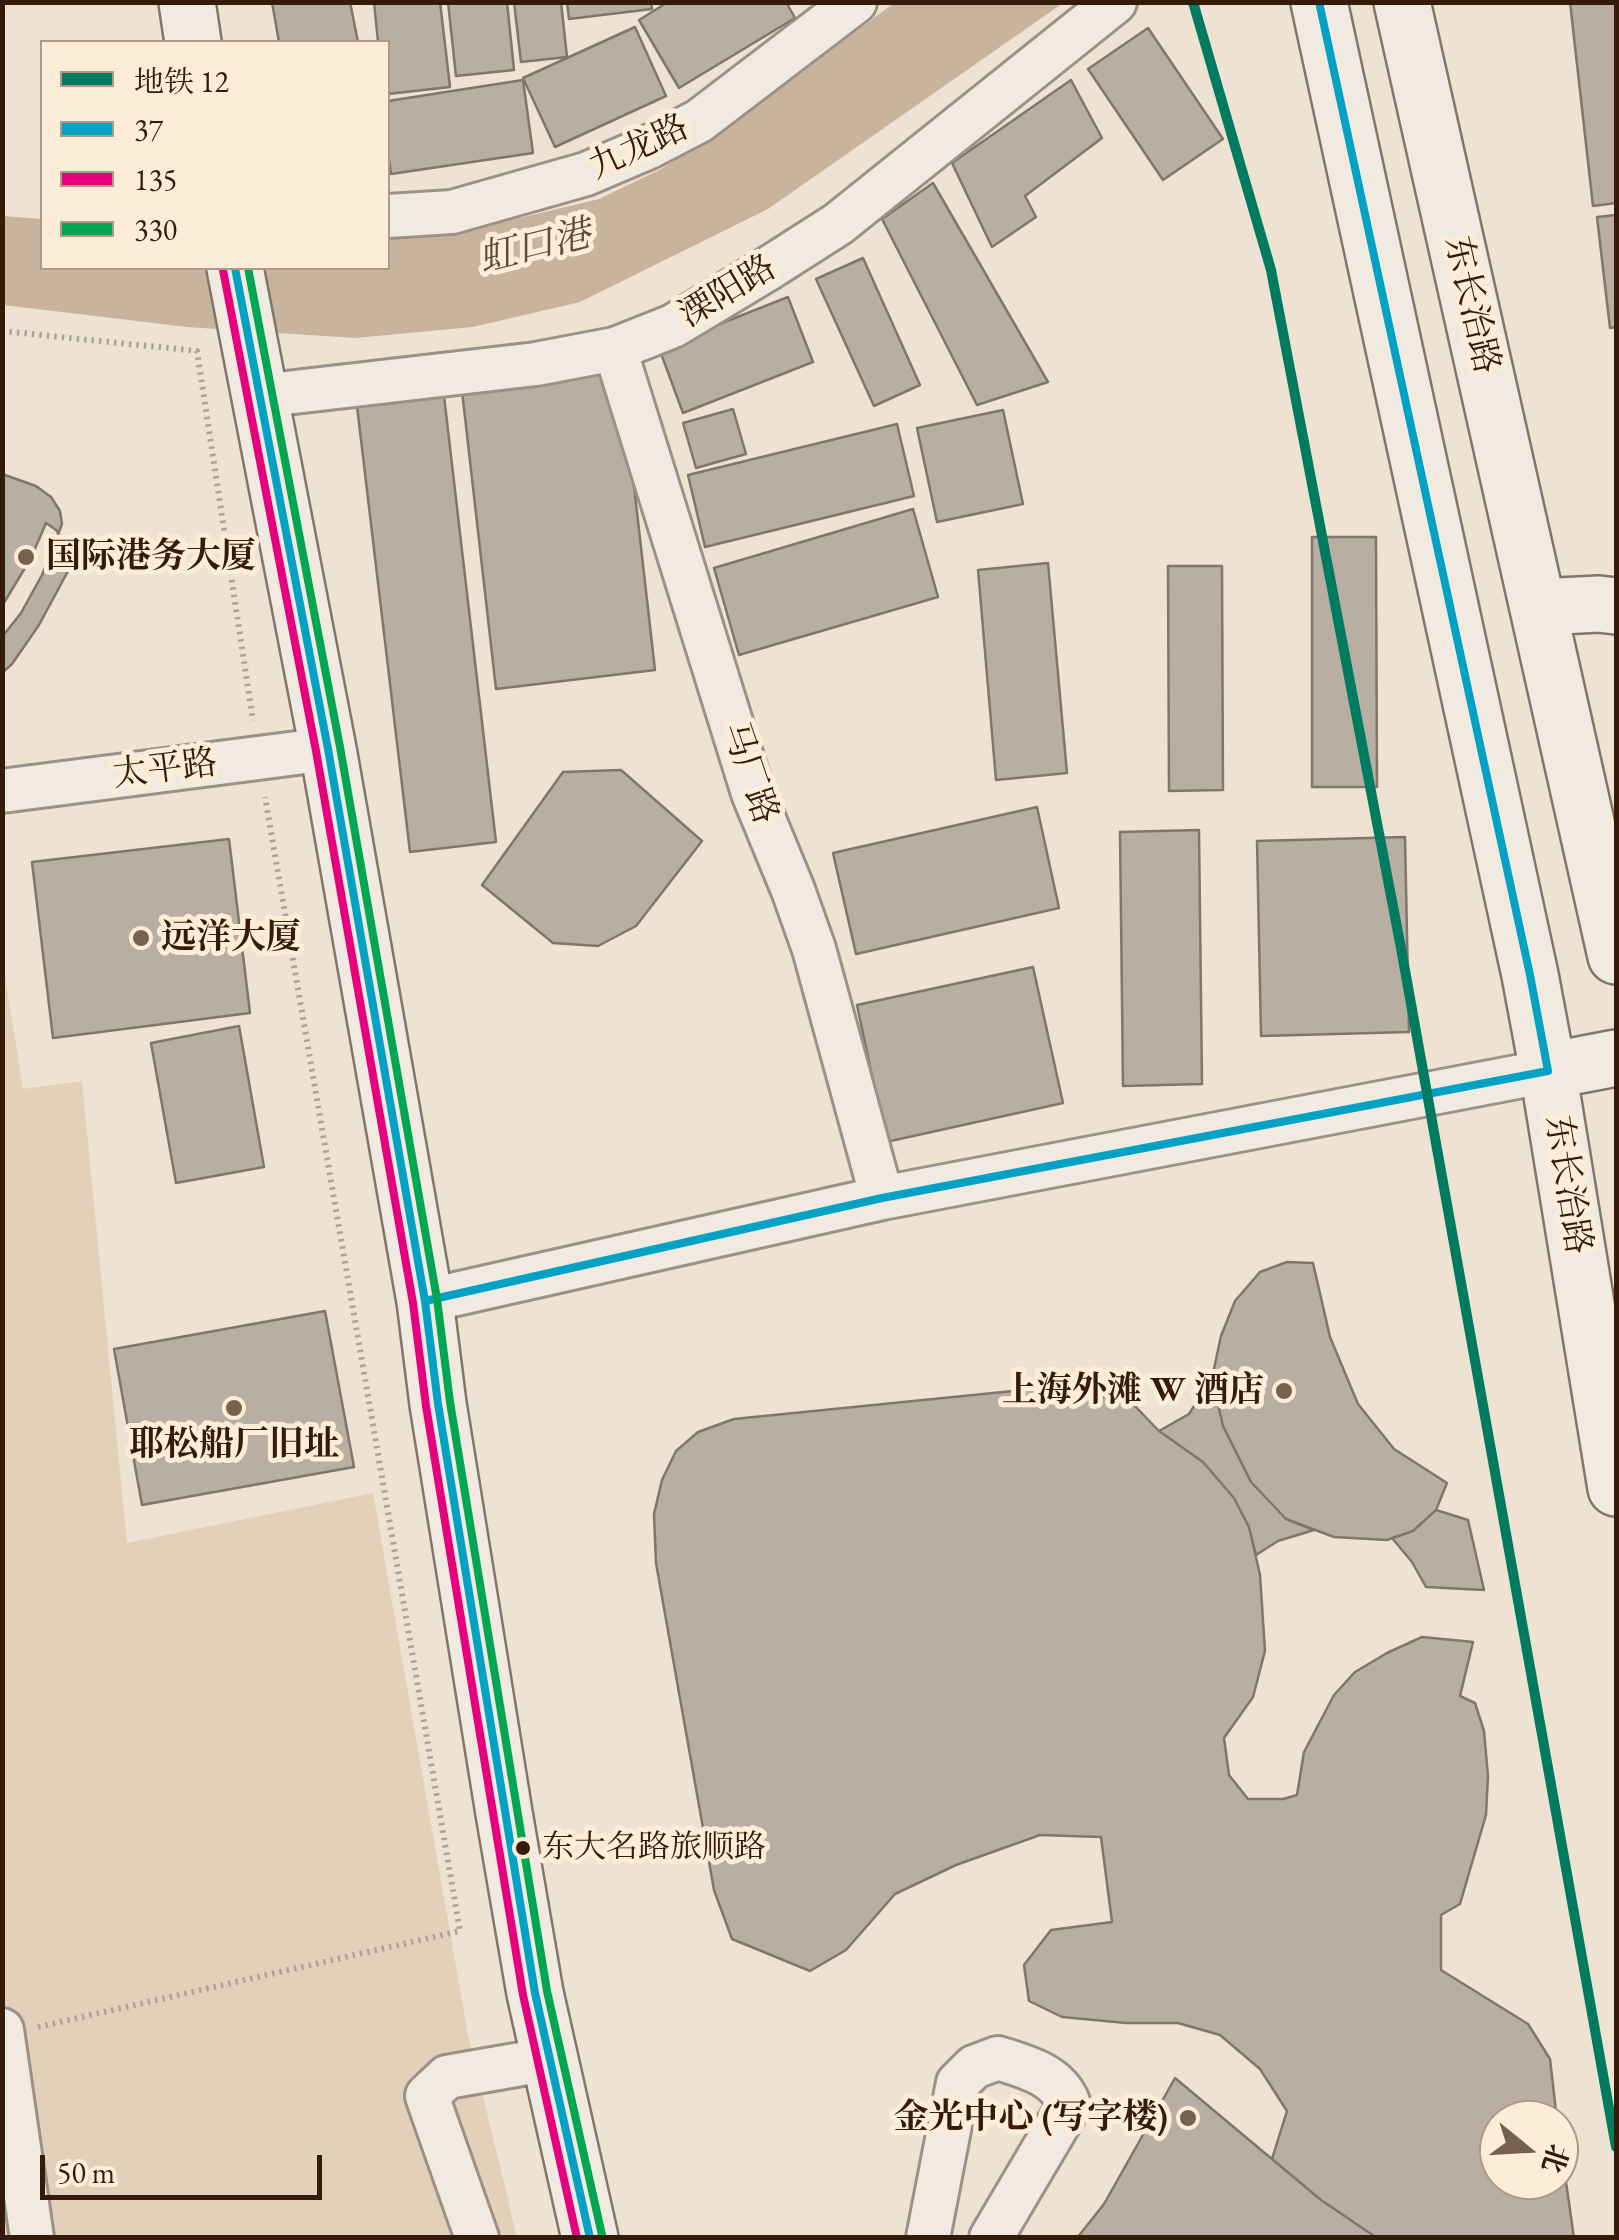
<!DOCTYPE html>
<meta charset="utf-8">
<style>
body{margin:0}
#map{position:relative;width:1619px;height:2240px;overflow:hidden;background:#eee2d2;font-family:"EB Garamond","Noto Serif SC",serif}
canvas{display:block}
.frame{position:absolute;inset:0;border:5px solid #361c08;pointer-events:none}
.legend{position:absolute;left:40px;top:40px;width:350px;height:230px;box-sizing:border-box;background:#fcedd9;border:2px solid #ad9985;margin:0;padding:12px 18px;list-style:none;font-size:30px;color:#361c08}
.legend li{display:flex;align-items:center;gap:20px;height:50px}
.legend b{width:50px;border:2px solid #ad9985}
.north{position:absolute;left:1479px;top:2100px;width:100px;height:100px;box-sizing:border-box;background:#fcedd9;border:2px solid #ad9985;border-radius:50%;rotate:108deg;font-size:28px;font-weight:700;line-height:40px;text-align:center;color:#361c08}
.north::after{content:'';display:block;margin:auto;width:35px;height:45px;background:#76614f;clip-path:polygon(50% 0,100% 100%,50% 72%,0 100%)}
.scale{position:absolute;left:40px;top:2155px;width:282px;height:45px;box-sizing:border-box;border:5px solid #361c08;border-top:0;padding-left:12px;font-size:30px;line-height:35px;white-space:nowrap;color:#361c08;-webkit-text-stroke:8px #fcedd9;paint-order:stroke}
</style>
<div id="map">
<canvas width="1619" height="2240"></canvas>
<div class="frame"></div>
<ul class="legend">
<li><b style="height:12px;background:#007b5f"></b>地铁 12</li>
<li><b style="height:12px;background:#03a2c4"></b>37</li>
<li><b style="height:12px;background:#e5007d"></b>135</li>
<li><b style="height:12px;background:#00a651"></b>330</li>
</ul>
<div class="north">北</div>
<div class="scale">50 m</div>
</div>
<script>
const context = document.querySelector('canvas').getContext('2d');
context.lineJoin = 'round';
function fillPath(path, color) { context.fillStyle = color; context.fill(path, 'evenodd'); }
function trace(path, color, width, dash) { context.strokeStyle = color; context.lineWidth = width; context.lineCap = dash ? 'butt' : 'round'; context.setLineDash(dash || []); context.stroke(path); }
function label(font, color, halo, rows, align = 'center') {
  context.font = font + ' "EB Garamond","Noto Serif SC",serif'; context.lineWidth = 10; context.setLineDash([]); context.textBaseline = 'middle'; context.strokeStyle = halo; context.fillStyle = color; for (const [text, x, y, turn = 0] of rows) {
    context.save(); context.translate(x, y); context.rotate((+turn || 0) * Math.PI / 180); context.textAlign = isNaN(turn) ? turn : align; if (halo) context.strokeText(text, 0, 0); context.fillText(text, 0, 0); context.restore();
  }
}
fillPath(new Path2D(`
 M2 957 23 1089 82 1081 127 1543 373 1493 468 2035 517 2237H3Z`), '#e3d0b9');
fillPath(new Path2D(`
 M894 3H1063L768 209 580 302 473 327 355 338 187 327 3 305V216L42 219V268H388V237L473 229 599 199 659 170 718 134Z`), '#c8b49c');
const building = new Path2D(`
 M272 2H350L358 42H279Z
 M374 2H440L450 87 388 94V42H378Z
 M448 2H507L514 70 456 76Z
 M514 2H561L567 57 521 62Z
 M567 2H651L652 9 569 19Z
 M668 2H786L795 18 679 88 639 20Z
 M1570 2H1616V203L1593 206Z
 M635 27 666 96 555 147 523 78Z
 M1148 28 1223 139 1163 180 1088 69Z
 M523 80 533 153 391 174 388 153V101Z
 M1071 80 1102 138 1025 196 1036 217 992 247 952 163Z
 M933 183 1048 382 977 405 882 219Z
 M1616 215V327L1610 328 1597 217Z
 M863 258 920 385 874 406 816 279Z
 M788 297 813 362 683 413 659 348Z
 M621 372 655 670 496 689 462 391Z
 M444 396 496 842 410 852 357 406Z
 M733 409 746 454 696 468 683 423Z
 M1003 410 1023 504 937 522 917 428Z
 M897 424 914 496 705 547 688 475Z
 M2 474 36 486 51 497 60 511 62 524 42 575 21 613 2 637Z
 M913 509 938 597 739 655 714 568Z
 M46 523 56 530 75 558 39 625 12 664 2 673V606L31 558Z
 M1312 537H1376L1377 787H1312Z
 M1048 563 1067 773 996 780 978 570Z
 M1168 566H1222L1223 790 1169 791Z
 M621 770 702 841 636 926 598 946 553 943 482 885 563 772Z
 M1037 807 1059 908 856 954 833 853Z
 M1199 830 1202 1084 1123 1086 1120 832Z
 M1405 837 1409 1032 1261 1036 1257 841Z
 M229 839 250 1013 53 1038 32 862Z
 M1033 967 1063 1103 886 1142 857 1005Z
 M239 1026 264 1167 176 1183 151 1043Z
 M1287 1262 1313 1263 1330 1337 1358 1404 1394 1449 1447 1483 1436 1510 1413 1531 1387 1540 1334 1537 1286 1519 1251 1482 1223 1426 1212 1378 1221 1336 1235 1301 1260 1272Z
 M325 1311 354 1467 142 1505 114 1349Z
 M1212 1378 1223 1426 1251 1482 1286 1519 1314 1530 1278 1541 1256 1555 1249 1527 1234 1498 1203 1462 1159 1431 1189 1414Z
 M1053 1387 1131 1402 1159 1431 1203 1462 1234 1498 1249 1527 1260 1575 1265 1651 1253 1697 1224 1738 1229 1775 1248 1799H1283L1297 1795 1304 1752 1334 1695 1355 1672 1387 1653 1422 1637 1473 1642 1460 1696 1475 1703 1484 1731 1488 1776 1486 1815 1460 1904 1441 1915V1970L1528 2024 1550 2059 1557 2120H1499V2180H1559V2133L1574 2238H1377L1321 2200 1272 2159 1287 2111 1260 2069 1220 2035 1178 2023H1126L1062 2017 1029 2001 1024 1965 1051 1930 1112 1922 1101 1837 1040 1835 956 1865 895 1894 846 1950 810 1971 732 1939 714 1890 656 1563 654 1514 662 1480 676 1451 698 1432 734 1419Z
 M1436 1510 1468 1520 1484 1590 1426 1587 1412 1562 1392 1538 1413 1531Z
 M1175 2078 1321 2200 1377 2238H1077L1104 2204Z`);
fillPath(building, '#b8aea2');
trace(building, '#81766b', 2.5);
const street = new Path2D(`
 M388 216 452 212 586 174 647 148 699 121 855 2
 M615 349 753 793 793 890 814 949 882 1198
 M260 396 536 364 615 349 673 326 766 270 838 224 1115 2
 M2 791 328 749
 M425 1301 882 1198 1548 1071
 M2 2030 32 2238
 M477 2238 427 2096 447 2077 550 2059
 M928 2238 958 2083 974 2067 998 2058C1026 2067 1056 2074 1068 2102L1063 2116 991 2238`);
const secondary = new Path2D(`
 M187 2 193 42
 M1319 2 1530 975 1548 1071 1616 1488
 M1402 2 1616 956
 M235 268 328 749 425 1301 438 1404 504 1813 535 1993 590 2238
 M1539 607 1599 604 1616 606
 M1548 1071 1616 1058`);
trace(street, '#9b9186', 48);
trace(secondary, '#81766b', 60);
trace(new Path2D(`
 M2 331 197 351 253 721
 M38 2027 460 1931 265 797`), '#aca49c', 6, [2.5, 5]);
trace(street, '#f1eae1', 42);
trace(secondary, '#f1eae1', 55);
trace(new Path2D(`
 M235 268 328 749 425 1301 438 1404 535 1993 590 2238
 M425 1301 882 1198 1548 1071 1530 975 1319 2`), '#03a2c4', 8);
trace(new Path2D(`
 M223 270 316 751 413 1303 426 1406 523 1995 577 2238`), '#e5007d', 8);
trace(new Path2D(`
 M248 268 340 747 437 1299 450 1402 547 1991 602 2235`), '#00a651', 8);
trace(new Path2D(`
 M1193 2 1271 270 1401 948 1616 2147`), '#007b5f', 10);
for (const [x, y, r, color] of [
 [26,557,10,"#76614f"],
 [141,938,10,"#76614f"],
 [1284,1391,10,"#76614f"],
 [234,1408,10,"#76614f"],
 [523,1848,9,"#361c08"],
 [1188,2118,10,"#76614f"]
]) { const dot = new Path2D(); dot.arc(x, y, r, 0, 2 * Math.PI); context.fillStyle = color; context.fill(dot); trace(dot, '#fcedd9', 4); }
label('32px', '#361c08', '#fcedd9', [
 ["东大名路旅顺路",542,1848]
], 'left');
label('35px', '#361c08', '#fcedd9', [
 ["九龙路",639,148,-25],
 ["溧阳路",728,292,-31],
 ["东长治路",1471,305,77],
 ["太平路",165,770,-7],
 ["马厂路",749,773,71],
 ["东长治路",1567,1185,81]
]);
label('bold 35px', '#361c08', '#fcedd9', [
 ["国际港务大厦",46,557],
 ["远洋大厦",161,938],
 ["上海外滩 W 酒店",1264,1391,"right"],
 ["耶松船厂旧址",234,1445,"center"],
 ["金光中心 (写字楼)",1168,2118,"right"]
], 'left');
label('italic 38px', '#644a34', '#fcedd9', [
 ["虹口港",535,248,-14]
]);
</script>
